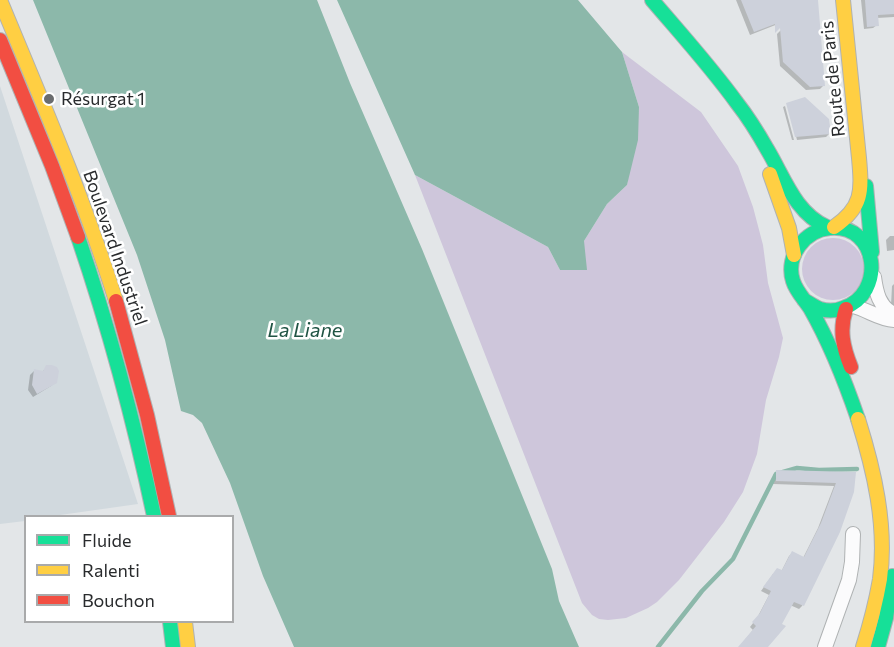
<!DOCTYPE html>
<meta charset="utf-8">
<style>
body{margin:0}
#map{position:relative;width:894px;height:647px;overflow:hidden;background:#e3e6e8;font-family:Commissioner,sans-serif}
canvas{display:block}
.legend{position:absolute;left:24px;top:515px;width:210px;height:108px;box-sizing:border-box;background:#fff;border:2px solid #a9aaab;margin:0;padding:8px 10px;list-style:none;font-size:18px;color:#292b2d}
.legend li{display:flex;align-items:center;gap:12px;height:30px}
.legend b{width:30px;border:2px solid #a9aaab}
</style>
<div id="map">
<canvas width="894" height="647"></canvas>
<ul class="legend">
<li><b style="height:8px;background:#16e098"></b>Fluide</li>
<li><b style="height:8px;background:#ffcf43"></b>Ralenti</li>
<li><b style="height:8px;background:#f24e42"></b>Bouchon</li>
</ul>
</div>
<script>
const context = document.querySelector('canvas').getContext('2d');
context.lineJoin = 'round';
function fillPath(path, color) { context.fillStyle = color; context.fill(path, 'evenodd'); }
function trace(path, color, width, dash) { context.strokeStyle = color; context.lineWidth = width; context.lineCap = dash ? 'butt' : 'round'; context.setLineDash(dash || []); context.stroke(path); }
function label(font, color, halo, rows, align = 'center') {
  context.font = font + ' Commissioner,sans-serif'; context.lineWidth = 5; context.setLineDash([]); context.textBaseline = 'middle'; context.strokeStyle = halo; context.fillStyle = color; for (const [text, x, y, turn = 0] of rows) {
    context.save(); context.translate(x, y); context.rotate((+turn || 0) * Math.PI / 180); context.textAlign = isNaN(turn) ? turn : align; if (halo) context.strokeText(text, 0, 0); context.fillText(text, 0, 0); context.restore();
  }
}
fillPath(new Path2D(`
 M0 86 138 504 53 516H26L25 521 0 524Z`), '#d1d9de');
fillPath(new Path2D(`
 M622 52 701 112 738 166 753 207 763 245 768 283 783 338 779 357 766 400 757 454 743 492 724 522 679 580 657 602 648 608 626 618 608 620 599 619 592 615 582 603 415 175 548 247 560 270 584 241 607 204 627 185 639 107Z
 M802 269a31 31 0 1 1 62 0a31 31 0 1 1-62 0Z`), '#cec6db');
fillPath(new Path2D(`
 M33 0H317L350 83 422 249 552 569 559 601 579 647H294L263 576 230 483 202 423 193 415 181 411 165 340 137 255Z
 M337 0H578L622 52 639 107 638 140 627 185 607 204 584 241 587 270H560L548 247 415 175Z`), '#8cb8aa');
fillPath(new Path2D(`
 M736 0H776L778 24 750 35Z
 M795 0H816L824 85 820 89 806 90 780 66 777 34 781 30Z
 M861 0H894V17L877 18V25L873 28 864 29Z
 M788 104 829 134 826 137 797 140Z
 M785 106 794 140H792L783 107Z
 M890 236H894V250L887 251 886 240Z
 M894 284V305H891L892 286Z
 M47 367 56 382 51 386 33 397 28 390 30 375 34 371H43Z
 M777 471 854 473 839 532 802 606 799 609 790 605 766 647H739L753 630 750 627 757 618 769 595 761 591 773 574 781 572 789 556 792 553 803 558 818 528 834 486 773 484V475Z`), '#0003');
trace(new Path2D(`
 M658 647 702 591 733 559 776 474 797 468 819 470 857 469`), '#8cb8aa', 4.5);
fillPath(new Path2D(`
 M741 0H818L825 86 810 87 783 62 780 28 775 33V24L754 32Z
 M865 0H894V14L878 15 879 26 867 27Z
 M805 97 829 119 831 134 795 137 786 103Z
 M46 365H52L57 367 59 371 57 383 37 394 32 385 34 369 43 371Z
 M776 470 856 472 854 492 840 532 804 606 794 602 782 624 786 626 768 647H738L756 626 752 622 760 613 771 591 763 587 777 568 782 570 792 551 804 557 821 523 836 483 776 481Z`), '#cdd1db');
const street = new Path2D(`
 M874 277C876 292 879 307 894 314
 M852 306C867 309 878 319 894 320
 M825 647 849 580 852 562 853 534`);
const fast = new Path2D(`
 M652 0C681 34 711 67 737 103 748 117 758 133 767 149 784 177 795 213 827 227
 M866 186 872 252
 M78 237C109 328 134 421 154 516
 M804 300C809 303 815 307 820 309 827 311 836 311 843 308 886 294 879 224 830 228 805 230 785 256 793 281 796 291 804 299 810 308 830 343 845 381 858 419
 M170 622 173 647
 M878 647 886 618 892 576`);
const slow = new Path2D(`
 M0 0C41 99 84 198 116 301
 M770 174 789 228 794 255
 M834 227C863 207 862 191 859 158L843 0
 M858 419C874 470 887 525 880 579 876 602 870 625 863 647
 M185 622 188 647`);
const jam = new Path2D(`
 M0 40 52 166 78 237
 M116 301 147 415 169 516
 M846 309C839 330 843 347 851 367`);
trace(street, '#afb2b3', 16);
trace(fast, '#afb2b3', 16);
trace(slow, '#afb2b3', 16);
trace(jam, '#afb2b3', 16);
trace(street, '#fbfbfc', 14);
trace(fast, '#16e098', 14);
trace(slow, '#ffcf43', 14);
trace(jam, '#f24e42', 14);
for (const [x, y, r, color] of [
 [49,99,6,"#6a6c6e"]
]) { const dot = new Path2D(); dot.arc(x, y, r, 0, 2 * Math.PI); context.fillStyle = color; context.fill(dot); trace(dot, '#fff', 2); }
label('18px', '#292b2d', '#fff', [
 ["Route de Paris",833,79,-96],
 ["Boulevard Industriel",115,248,71]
]);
label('18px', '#292b2d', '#fff', [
 ["Résurgat 1",61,99]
], 'left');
label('italic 20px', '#205444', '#fff', [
 ["La Liane",305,330]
]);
</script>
